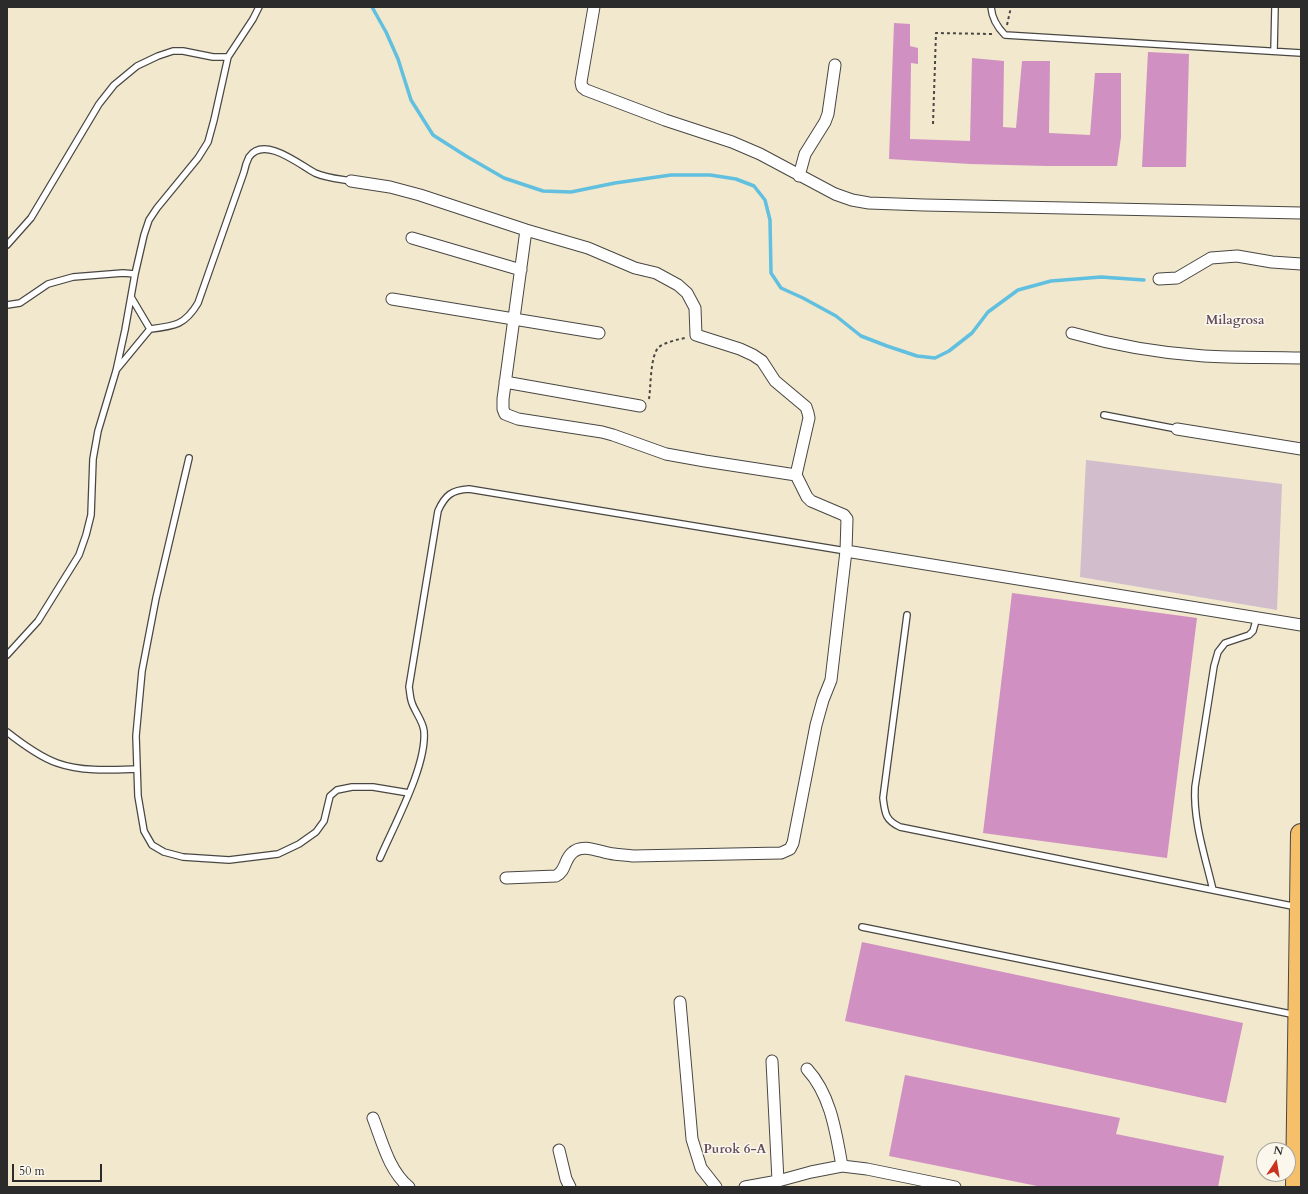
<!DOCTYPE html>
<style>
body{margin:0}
#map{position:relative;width:1308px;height:1194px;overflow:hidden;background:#f1e8cd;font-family:Cardo,serif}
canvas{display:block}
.frame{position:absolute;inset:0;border:8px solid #2b2b2b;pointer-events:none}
.north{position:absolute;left:1256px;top:1142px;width:40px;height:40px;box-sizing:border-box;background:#fbf7ec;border:1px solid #a8a59f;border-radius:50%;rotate:12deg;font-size:11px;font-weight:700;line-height:16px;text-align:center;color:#2b2b2b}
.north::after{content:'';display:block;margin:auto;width:14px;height:18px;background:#c8321e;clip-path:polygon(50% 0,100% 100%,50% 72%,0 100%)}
.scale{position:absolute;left:12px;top:1164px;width:90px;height:18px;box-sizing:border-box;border:2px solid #2b2b2b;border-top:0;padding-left:5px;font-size:12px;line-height:14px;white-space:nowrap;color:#2b2b2b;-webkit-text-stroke:3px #fbf7ec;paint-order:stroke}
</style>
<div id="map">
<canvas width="1308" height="1194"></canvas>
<div class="frame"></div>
<div class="north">N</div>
<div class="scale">50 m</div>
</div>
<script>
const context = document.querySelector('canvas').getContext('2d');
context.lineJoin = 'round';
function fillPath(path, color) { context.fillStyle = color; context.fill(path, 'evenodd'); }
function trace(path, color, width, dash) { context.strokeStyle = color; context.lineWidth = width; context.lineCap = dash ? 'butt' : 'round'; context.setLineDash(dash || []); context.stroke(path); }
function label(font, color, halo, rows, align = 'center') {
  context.font = font + ' Cardo,serif'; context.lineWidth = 3; context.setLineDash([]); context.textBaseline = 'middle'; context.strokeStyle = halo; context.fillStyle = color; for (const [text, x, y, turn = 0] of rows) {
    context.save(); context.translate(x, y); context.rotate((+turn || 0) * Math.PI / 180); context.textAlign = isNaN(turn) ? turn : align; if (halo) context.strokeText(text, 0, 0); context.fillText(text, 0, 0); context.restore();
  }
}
fillPath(new Path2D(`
 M1086 460 1282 484 1277 610 1080 577Z`), '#d1bdcb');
trace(new Path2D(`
 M372 7 386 32 398 59 411 100 433 135 466 156 504 178 543 191 571 192 615 183 671 175H710L736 179 754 186 765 200 770 220 771 273 781 288 803 298 836 316 861 336 887 346 917 356 935 358 949 351 972 333 988 312 1018 290 1051 281 1101 277 1144 280`), '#61bfdf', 3.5);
fillPath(new Path2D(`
 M894 23 910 24V46L918 48V64L911 63 910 139 970 141 972 58 1004 61 1003 127 1016 128 1022 61H1050L1049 133 1090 135 1095 73H1121V137L1117 166H1047L970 164 889 159Z
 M1148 52 1189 54 1186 167H1142Z
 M1012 593 1197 618 1167 858 983 833Z
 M862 942 1243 1023 1226 1103 845 1021Z
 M905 1075 1120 1118 1116 1134 1224 1156 1218 1187H1042L889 1156Z`), '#d090c1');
const lane = new Path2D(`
 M991 7C992 19 997 27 1005 35L1301 53
 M1274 51 1275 7
 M7 245 31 218 99 104 114 85 137 66 158 56 173 51H183L213 57H228
 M131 297 150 329
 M7 305 20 303 48 284 73 277 123 273 135 274
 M117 369 150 329C175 326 185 325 198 303L244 172C245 167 247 161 249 157 264 135 300 165 315 173 326 178 339 179 351 181
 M1104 415 1177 429
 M189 458 156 598 142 671 136 736 138 796 144 831 152 845 164 852 183 857 229 860 278 854 299 844 316 832 324 821 330 796 337 790 352 787H373L409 793
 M907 615 883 798C885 813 885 820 900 827L1297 907
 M7 655 38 621 79 555 86 535 91 515 93 459 98 431 116 371 125 330 135 274 144 235 149 220 157 208 198 158 208 142 214 120 228 57 253 19 259 7
 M7 732C21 743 40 757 57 763 82 772 111 770 137 769
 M380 858C394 825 427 766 424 731 423 721 415 712 412 703 410 698 410 692 409 687L438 511C445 495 452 490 469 489L846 551
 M1213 890C1205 856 1193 821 1195 787L1214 666 1218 652 1225 643 1249 635 1253 631 1257 617
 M862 927 1296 1015`);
const street = new Path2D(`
 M594 7 581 82 582 87 586 90 665 120 732 142 760 154 835 194 852 200 869 203 924 205 1301 213
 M799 176 805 154 825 122 828 114 835 65
 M351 181 390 187 420 195 526 230 588 248 635 268 656 273 678 285 687 293 695 308 696 335 740 349 753 355 762 361 775 381 806 407 808 413 809 418 796 475 807 497 811 501 844 515 847 519 846 551 831 680 823 700 816 725 793 843 790 849 781 853 633 856C627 855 620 855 614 854 601 853 583 842 572 853 564 860 566 871 556 876L506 878
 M526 230 503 399V409L505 414 518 419 602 432 613 435 666 454 705 461 796 475
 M412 238 521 270
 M1159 279 1177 278 1211 258 1237 256 1272 262 1301 264
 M392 299 599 333
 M1072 333C1114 345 1159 353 1204 356 1236 358 1269 357 1301 358
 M505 382 640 406
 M1177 429 1301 449
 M846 551 1301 625
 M680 1002 692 1139 701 1168 716 1187
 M772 1061 778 1181
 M807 1069C831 1095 836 1133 842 1166
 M373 1118C382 1141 389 1171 409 1187
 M559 1150 566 1179 570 1187
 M745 1187 778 1181 811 1172 842 1166 867 1169 955 1187`);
const highway = new Path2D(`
 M1296 1187 1301 834`);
trace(lane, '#494743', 8);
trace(street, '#494743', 13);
trace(highway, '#494743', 22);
trace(new Path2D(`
 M1007 25 1011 7
 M933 124 936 33 993 34
 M649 399C651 387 650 355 659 347 666 342 676 340 685 338`), '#494743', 2, [3, 3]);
trace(lane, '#fff', 5.5);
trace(street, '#fff', 11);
trace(highway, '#f6c06b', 20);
label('bold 13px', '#654e60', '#fbf7ec', [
 ["Milagrosa",1235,321],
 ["Purok 6-A",735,1150]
]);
</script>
